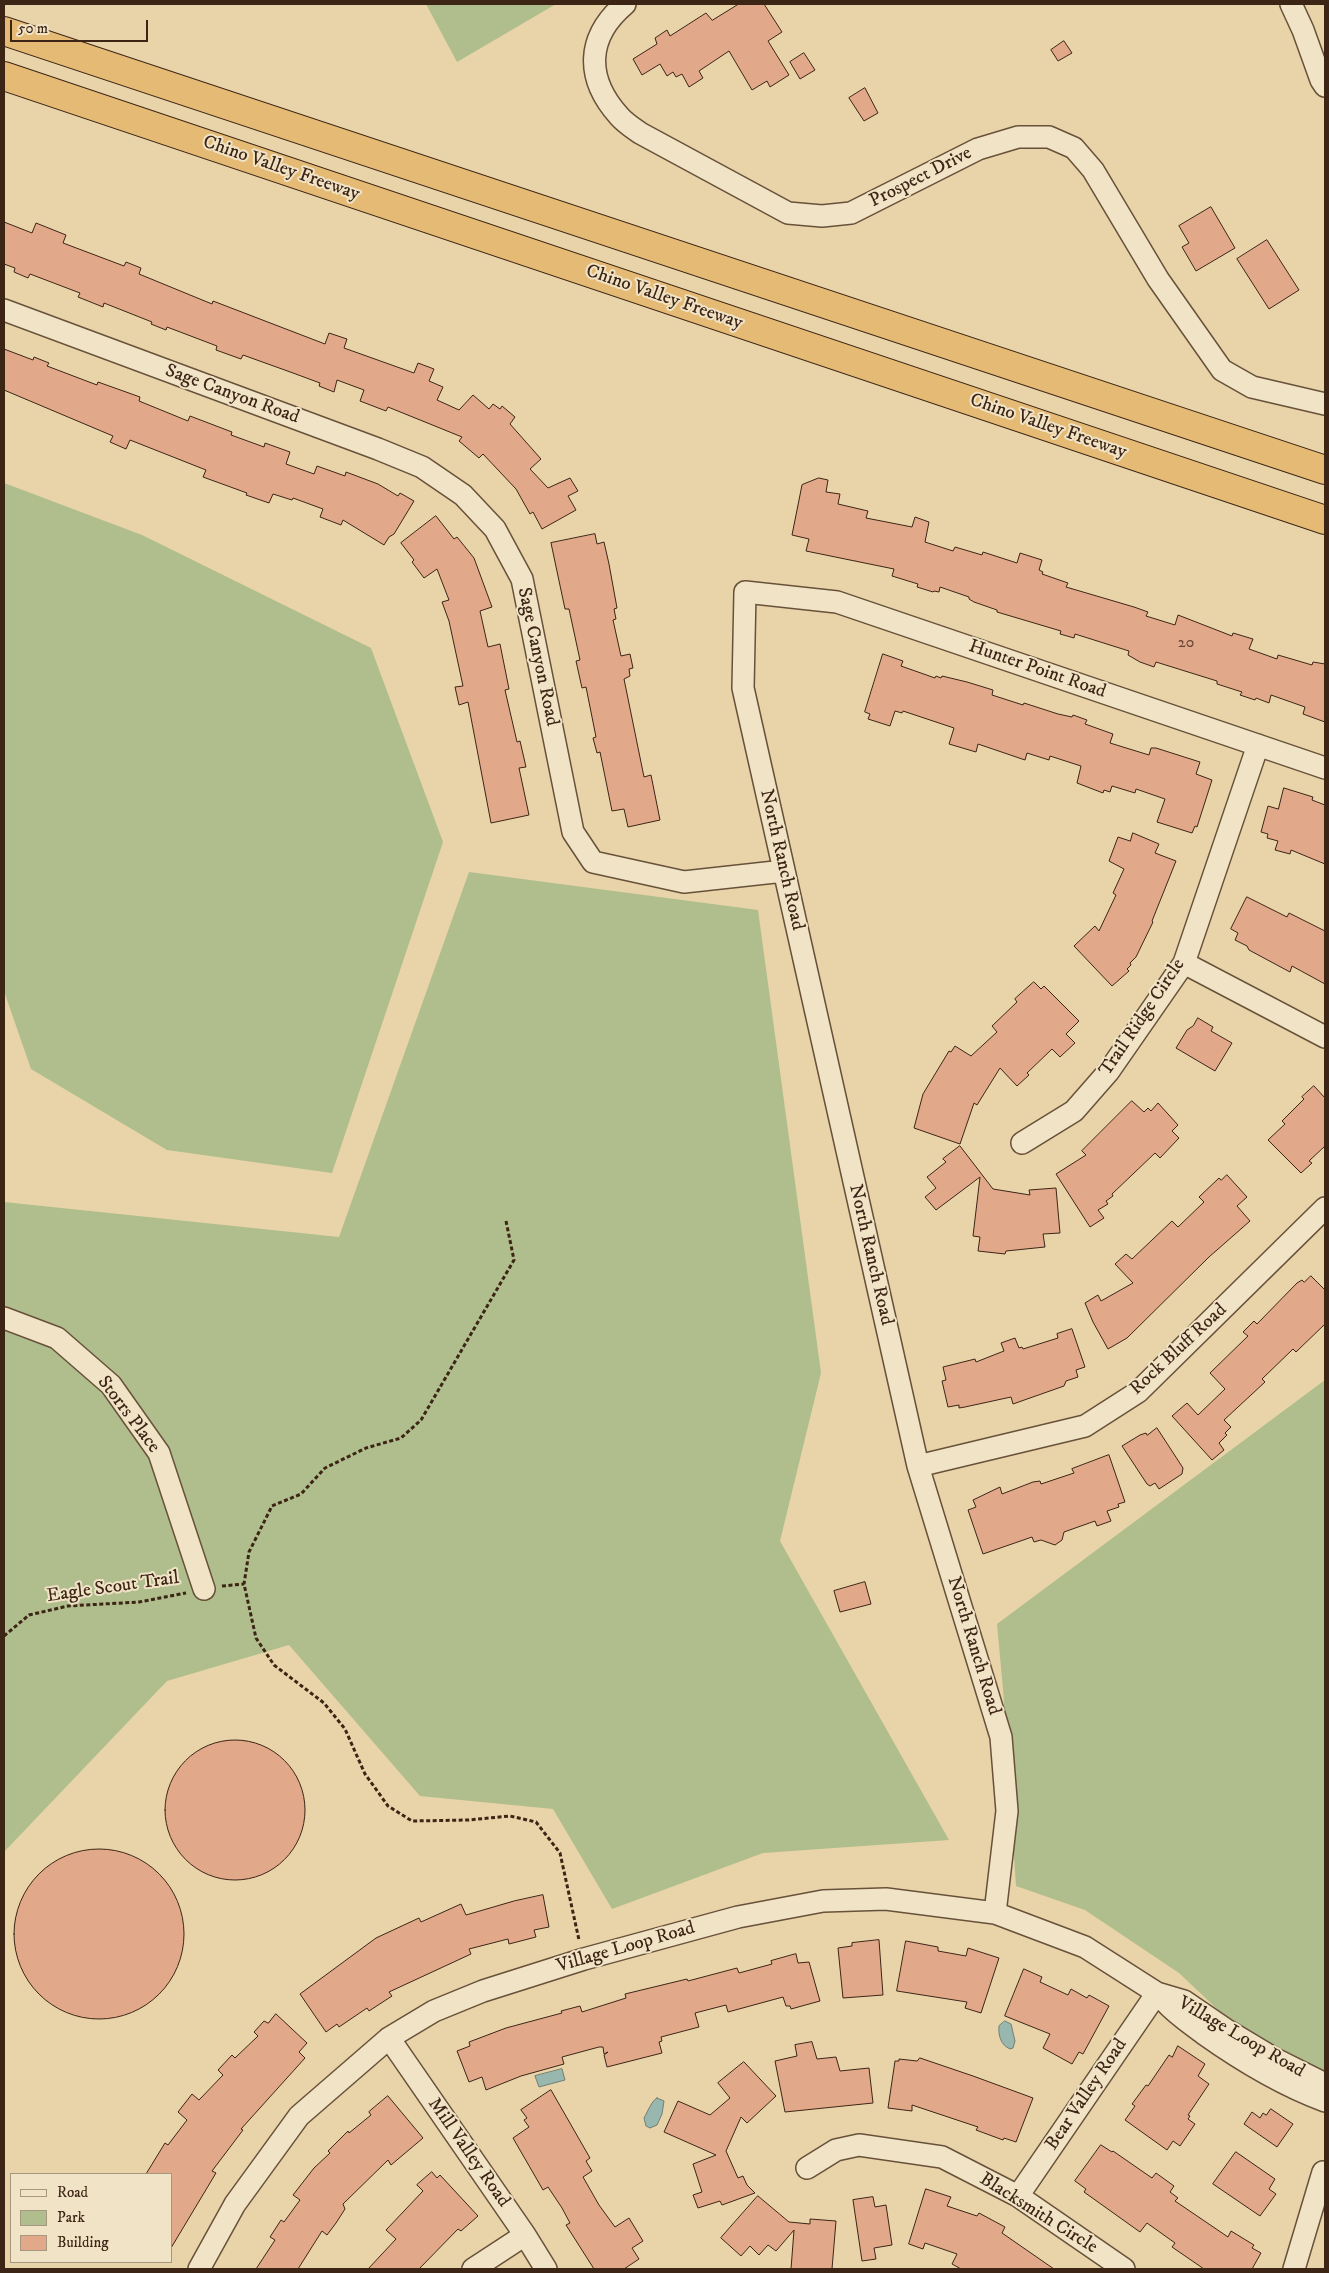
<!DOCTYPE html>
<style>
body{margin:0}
#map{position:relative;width:1329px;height:2273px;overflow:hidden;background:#e8d4a8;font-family:"IM FELL DW Pica",serif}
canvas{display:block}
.frame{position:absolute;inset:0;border:5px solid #3d2516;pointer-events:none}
.legend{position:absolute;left:10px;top:2173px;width:162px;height:90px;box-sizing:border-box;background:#f0e3c6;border:1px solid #a89780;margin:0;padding:6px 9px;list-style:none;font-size:15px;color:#3d2516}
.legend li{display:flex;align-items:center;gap:10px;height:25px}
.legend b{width:25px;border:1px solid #a89780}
.scale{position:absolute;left:10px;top:20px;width:138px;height:22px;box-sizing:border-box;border:2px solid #3d2516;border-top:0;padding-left:6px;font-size:15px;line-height:18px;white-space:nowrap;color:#3d2516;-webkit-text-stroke:4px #f0e3c6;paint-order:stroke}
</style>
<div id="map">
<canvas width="1329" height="2273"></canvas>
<div class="frame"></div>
<ul class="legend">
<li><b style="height:6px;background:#f0e3c6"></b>Road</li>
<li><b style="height:14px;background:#afbe8c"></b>Park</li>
<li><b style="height:14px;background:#e1a88a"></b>Building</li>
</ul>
<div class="scale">50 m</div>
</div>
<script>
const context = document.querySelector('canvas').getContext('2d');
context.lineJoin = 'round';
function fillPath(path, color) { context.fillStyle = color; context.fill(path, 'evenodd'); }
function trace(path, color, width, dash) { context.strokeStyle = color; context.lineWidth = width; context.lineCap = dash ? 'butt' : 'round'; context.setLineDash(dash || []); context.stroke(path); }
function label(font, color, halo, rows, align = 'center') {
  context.font = font + ' "IM FELL DW Pica",serif'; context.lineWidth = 4; context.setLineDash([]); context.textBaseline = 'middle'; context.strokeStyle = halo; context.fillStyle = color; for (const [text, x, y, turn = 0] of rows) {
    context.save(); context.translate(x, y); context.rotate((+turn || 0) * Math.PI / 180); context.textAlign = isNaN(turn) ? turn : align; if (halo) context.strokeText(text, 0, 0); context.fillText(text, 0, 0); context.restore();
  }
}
fillPath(new Path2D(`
 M426 4H556L457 62Z
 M4 483 142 535 371 648 443 842 332 1173 167 1150 31 1069 4 991Z
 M469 872 758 910 821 1373 780 1541 949 1840 763 1853 612 1909 553 1809 420 1796 289 1645 167 1681 4 1852V1202L339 1237Z
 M1325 1380V2073L1317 2070 1233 2024 1179 1973 1085 1910 1016 1886 1003 1689 997 1624Z`), '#afbe8c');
const water = new Path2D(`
 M1005 2021 1011 2024 1015 2041 1013 2048 1010 2049C1001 2045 998 2036 999 2026Z
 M562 2069 565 2080 539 2087 535 2076Z
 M657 2098 664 2101 662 2114 657 2125 650 2128 646 2126 644 2118C647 2113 652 2100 657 2098Z`);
fillPath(water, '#98b7af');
trace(water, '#747d72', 1);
const building = new Path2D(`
 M739 4H764L782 32 768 41 789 75 770 87 767 81 752 90 729 51 699 71 703 78 689 87 682 74 676 77 673 72 667 76 660 64 642 75 633 59 657 44 655 38 667 30 670 36 706 13 712 20Z
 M1064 41 1072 53 1058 61 1051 50Z
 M804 53 815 70 800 79 790 62Z
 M865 88 878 113 864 121 849 98Z
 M1211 207 1235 248 1196 271 1182 247 1189 243 1179 226Z
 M4 222 32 233 36 223 66 235 63 243 124 266 126 262 141 268 139 274 212 304 213 301 325 344 329 333 347 339 344 348 414 373 418 363 434 369 429 381 443 387 437 400 459 410 473 395 489 409 493 404 500 409 502 406 515 417 510 424 541 459 530 469 548 488 570 478 578 491 568 496 576 510 542 529 533 512 530 514 516 489 483 454 479 458 459 441 462 437 388 407 386 411 360 401 364 390 337 380 334 392 319 386 320 383 293 373 243 355 241 359 216 350 217 346 167 327 166 330 151 324 152 322 104 303 103 307 78 297 80 293 30 274 28 278 14 272 15 268 4 264Z
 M1267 240 1299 290 1269 309 1237 259Z
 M4 349 33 360 34 357 49 363 47 366 97 385 98 382 140 397 139 401 188 421 190 416 232 432 231 435 264 447 265 443 290 452 286 464 314 474 317 466 345 476 346 472 378 484 398 496 400 493 414 501 394 534 389 537 384 545 343 520 341 525 320 517 323 509 293 498 292 500 273 494 269 503 246 495 247 493 203 477 206 470 130 440 126 449 110 442 113 436 4 390Z
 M819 478 828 480 826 492 840 494 838 504 868 511 866 518 912 527 915 517 929 522 925 542 953 551 955 547 982 555 983 552 1017 563 1020 553 1042 560 1039 570 1043 572 1042 574 1068 583 1066 587 1134 607 1148 612 1146 616 1175 625 1178 615 1232 636 1233 633 1253 639 1249 649 1277 659 1278 655 1312 665 1313 662 1325 664V722L1303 714 1305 707 1271 695 1269 703 1256 698 1255 700 1240 695 1242 692 1217 684V681L1156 662 1154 667 1140 662 1128 655 1129 651 1075 634 1074 638 1060 634 1061 631 997 612V610L974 602 969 599V597L940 587 939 592 934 591 933 592 917 587 918 584 892 576 894 569 806 551 809 539 792 535 802 485Z
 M436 516 454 539 457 537 474 558 492 607 480 611 488 647 500 644 509 689 505 690 517 742 520 741 526 767 519 768 529 815 491 823 468 702 459 705 455 687 463 686 449 621 442 602 449 600 437 569 424 578 412 562 414 560 401 543Z
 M595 534 597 544 604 542 609 564 617 608 614 609 616 619 613 620 621 656 630 654 633 668 629 669 630 676 624 679 644 777 651 775 660 820 628 827 624 809 612 811 600 752 597 753 593 738 596 737 586 687 582 688 576 661 580 660 569 609H565L551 543Z
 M883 654 903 661 901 666 935 678 936 676 941 678 942 676 967 682 993 690 992 695 1023 705 1024 703 1058 714 1072 717 1073 715 1087 720 1085 724 1113 734 1110 743 1149 755 1151 748H1156L1200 762 1196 774 1212 780 1197 827 1195 826 1192 833 1157 822 1165 799 1136 789 1135 793 1112 786 1110 792 1104 790 1103 793 1077 783 1081 766 1050 756 1049 760 1027 753 1025 760 978 744 976 752 949 744 954 728 903 711 902 713 895 711 890 726 868 719 870 714 865 712Z
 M1284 788 1313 797 1312 800 1325 805V864L1291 850 1290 854 1275 850 1278 841 1267 838 1268 834 1261 832 1268 806 1278 809Z
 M1133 833 1159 844 1155 853 1176 861 1152 921 1153 922 1136 957 1130 963 1131 965 1127 969 1129 971 1112 986 1074 946 1095 926 1099 931 1116 895 1113 893 1124 869 1109 861 1118 837 1130 841Z
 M1247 897 1287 917 1289 913 1325 931V984L1292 966 1290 972 1249 950 1247 946 1235 940 1238 933 1231 929Z
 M1034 982 1041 989 1044 986 1079 1021 1066 1034 1075 1043 1060 1057 1052 1049 1027 1073 1029 1075 1017 1086 1000 1068 977 1105 974 1103 960 1144 914 1128 923 1094 949 1051 951 1052 955 1046 971 1056 997 1032 992 1026 1017 1002 1015 999Z
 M1198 1018 1213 1027 1211 1031 1232 1043 1215 1071 1176 1048 1187 1030 1193 1026Z
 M1314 1086 1325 1098V1146L1309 1161 1312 1163 1301 1173 1268 1140 1285 1124 1282 1121 1304 1099 1302 1097Z
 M1132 1101 1144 1112 1148 1108 1151 1111 1158 1103 1178 1125 1172 1131 1179 1138 1160 1158 1155 1153 1112 1194 1113 1196 1106 1201 1108 1204 1098 1210 1104 1218 1090 1227 1056 1174 1086 1155 1082 1151Z
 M960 1146 993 1189 1030 1195 1029 1190 1056 1188 1060 1233 1043 1234 1045 1247 1006 1251 1005 1254 978 1251 980 1237 973 1236 980 1177 936 1210 925 1197 936 1188 927 1177 946 1162 943 1159Z
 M1227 1175 1247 1197 1237 1206 1250 1221 1209 1257 1127 1338 1108 1349 1093 1322 1085 1303 1098 1295 1101 1301 1133 1283 1115 1264 1126 1254 1132 1259 1172 1221 1178 1227 1204 1202 1199 1197 1219 1178 1221 1180Z
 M1311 1276 1325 1290V1324L1296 1352 1293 1349 1262 1379 1265 1382 1224 1420 1231 1427 1225 1433 1227 1435 1219 1443 1224 1450 1212 1460 1172 1416 1187 1403 1198 1415 1225 1389 1210 1373 1248 1336 1243 1332 1254 1321 1257 1324 1297 1283 1302 1280 1304 1282Z
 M1072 1329 1085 1367 1076 1370 1078 1377 1066 1381 1064 1386 1013 1404 1011 1397 965 1407 959 1408V1405L948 1407 942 1381 946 1380 943 1367 975 1359 976 1362 1004 1351 1001 1343 1015 1338 1019 1348 1022 1347 1023 1349 1058 1338 1057 1334Z
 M1157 1428 1183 1468 1182 1474 1159 1489 1155 1483 1150 1486 1147 1484 1122 1446 1140 1435 1146 1433 1147 1435Z
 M1109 1455 1125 1502 1118 1504 1119 1507 1107 1511 1111 1521 1097 1526 1095 1521 1064 1532 1062 1540 1055 1545 1041 1540 1034 1542 1032 1537 983 1554 968 1510 976 1507 973 1500 1000 1487 1002 1494 1033 1482 1040 1481 1041 1484 1074 1473 1072 1469Z
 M865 1582 871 1604 840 1612 834 1591Z
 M165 1810a70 70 0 1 1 140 0a70 70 0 1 1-140 0Z
 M14 1934a85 85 0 1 1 170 0a85 85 0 1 1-170 0Z
 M543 1895 549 1927 534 1930 536 1937 509 1944 508 1939 469 1949 471 1954 389 1992 392 1996 369 2011 367 2008 339 2027 337 2024 326 2032 300 1994 376 1938 419 1918 421 1922 461 1904 466 1915 514 1901Z
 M879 1940 883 1995 843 1998 838 1948 852 1946V1943Z
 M906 1941 938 1947V1951L966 1956 968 1948 999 1958 981 2013 965 2008 967 2002 897 1991Z
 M796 1954 798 1963 809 1962 820 2001 791 2009 790 2006H786L783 1997 728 2012 726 2005 695 2013 699 2027 661 2037 662 2041 659 2042 662 2053 607 2067 604 2055 608 2052 604 2054 603 2047H599L562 2057 564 2064 521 2076 486 2090 482 2077 469 2082 457 2051 470 2046 469 2042 506 2028 562 2013 561 2011 580 2006 582 2012 626 1998 625 1994 687 1979 688 1981 737 1968 739 1973 772 1964 771 1961Z
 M1024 1969 1042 1977 1040 1982 1068 1995 1071 1989 1087 1998 1089 1995 1109 2006 1083 2054 1079 2052 1072 2064 1043 2048 1050 2034 1005 2016Z
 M276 2014 307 2043 299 2052 305 2058 241 2129 243 2130 212 2171 216 2173 171 2248V2174H146L165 2143 168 2145 187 2120 178 2112 192 2094 199 2100 223 2075 218 2070 232 2055 235 2058 258 2036 254 2032 264 2021 268 2023Z
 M812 2042 817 2059 836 2057 840 2071 869 2068 873 2103 785 2112 775 2061 797 2056 795 2045Z
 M1178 2046 1205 2064 1198 2076 1209 2084 1188 2115 1190 2116 1188 2119 1195 2124 1180 2146 1173 2141 1167 2150 1125 2120 1135 2106 1132 2104 1146 2085 1148 2086 1169 2055 1172 2057Z
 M920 2058 973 2076 1033 2098 1016 2142 1004 2138 1003 2140 976 2130 978 2127 912 2105V2111L888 2108 895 2061H899V2059L917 2061Z
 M744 2062 776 2096 747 2123 741 2117 726 2151 738 2178 743 2176 747 2185 755 2193 722 2205 720 2201 698 2208 693 2195 702 2192 693 2164 716 2155 664 2132 678 2101 710 2115 730 2098 718 2083Z
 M551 2090 590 2158 586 2161 592 2171 583 2177 599 2205 615 2227 629 2218 643 2241 632 2248 639 2259 624 2269H594L566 2225 570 2223 562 2208 548 2187 543 2190 513 2138 529 2127 524 2120 527 2118 521 2110Z
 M388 2096 423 2138 391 2165 388 2160 343 2204 345 2209 336 2223 327 2235 322 2231 298 2269H256L275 2240 270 2237 281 2220 284 2222 300 2200 293 2195 314 2168 330 2153 328 2151 348 2131 349 2133 371 2115 369 2112Z
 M1271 2109 1293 2124 1277 2147 1244 2124 1252 2112 1260 2118 1263 2113 1266 2115Z
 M1101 2145 1112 2152 1113 2151 1152 2178 1156 2173 1174 2186 1170 2192 1178 2198 1175 2201 1228 2237 1231 2231 1254 2245 1252 2248 1261 2253 1252 2269H1204L1172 2247 1175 2243 1147 2223 1140 2232 1084 2192 1086 2189 1075 2181Z
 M1236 2152 1275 2179 1269 2189 1276 2194 1260 2216 1213 2184Z
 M432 2172 437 2178 440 2175 478 2216 461 2231 458 2229 419 2269H368L396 2239 386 2230 423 2191 417 2185Z
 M926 2189 951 2197 947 2206 977 2216 979 2213 1005 2227 1002 2233 1054 2269H961L952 2264 957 2254 925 2243 923 2249 909 2244Z
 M758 2196 789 2222 810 2224V2219L836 2221 832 2269H791L794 2230 776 2251 768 2245 759 2255 750 2246 741 2256 721 2238Z
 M873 2197 875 2207 886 2205 892 2245 874 2248 876 2259 862 2261 853 2200Z`);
fillPath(building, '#e1a88a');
trace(building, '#3d2516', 1);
const minor = new Path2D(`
 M625 4C586 37 585 78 619 116 625 123 633 128 640 133L788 213 822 216 851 213 978 149 1018 137H1049L1074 148 1093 170 1158 279 1222 370 1252 387 1325 404
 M1291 4 1303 30 1321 80 1325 86
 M4 310 378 449 422 467 463 495 495 529 522 579 573 832 593 862 684 882 784 871
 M1184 963 1325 1037
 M1022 1143 1074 1111 1109 1071 1184 963 1258 745
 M4 1318 57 1338 111 1385 159 1453 204 1589
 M918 1466 1085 1426 1138 1392 1325 1208
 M995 1913 1007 1811 1001 1737 918 1466 743 688 745 592 837 602 1325 768
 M1166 2003C1177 2015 1191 2024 1204 2034 1242 2061 1282 2085 1325 2101
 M389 2038 525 2235 546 2269
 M807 2168 836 2150 859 2145 942 2157 1018 2196 1124 2269
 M1018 2196 1157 1993
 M199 2269 235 2204 299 2116 389 2038 434 2011 483 1991 584 1959 738 1917 823 1901 886 1899 995 1913 1085 1947 1157 1993 1184 2001 1225 2029 1275 2059 1325 2084
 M473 2269 525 2235
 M1294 2269 1323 2172`);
const highway = new Path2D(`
 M4 31 1325 470
 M4 76 1325 520`);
trace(minor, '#68513a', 24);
trace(highway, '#3d2516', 30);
trace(new Path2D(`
 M506 1221 514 1260 421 1420 401 1438 366 1448 325 1468 301 1494 272 1506 249 1552 244 1584 256 1638 274 1665 324 1703 345 1729 365 1774 388 1806 412 1821 468 1820 510 1816 536 1822 560 1853 579 1940
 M222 1586 244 1584
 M4 1636 29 1615 68 1606 139 1602 186 1593`), '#3d2516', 3, [4, 2.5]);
trace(minor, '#f0e3c6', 21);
trace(highway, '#e4ba74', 28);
label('16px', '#664633', null, [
 ["20",1186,644]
]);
label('19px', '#3d2516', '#f0e3c6', [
 ["Chino Valley Freeway",281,169,19],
 ["Prospect Drive",921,178,-27],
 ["Chino Valley Freeway",664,298,19],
 ["Sage Canyon Road",232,395,20],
 ["Chino Valley Freeway",1048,427,19],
 ["Sage Canyon Road",537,657,78],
 ["Hunter Point Road",1037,670,19],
 ["North Ranch Road",781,860,77],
 ["Trail Ridge Circle",1143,1018,-56],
 ["North Ranch Road",870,1255,77],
 ["Rock Bluff Road",1179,1350,-43],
 ["Storrs Place",128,1415,53],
 ["Eagle Scout Trail",113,1588,-8],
 ["North Ranch Road",973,1646,73],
 ["Village Loop Road",626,1948,-16],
 ["Village Loop Road",1241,2038,30],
 ["Bear Valley Road",1087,2095,-56],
 ["Mill Valley Road",468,2153,55],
 ["Blacksmith Circle",1038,2214,32]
]);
</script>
